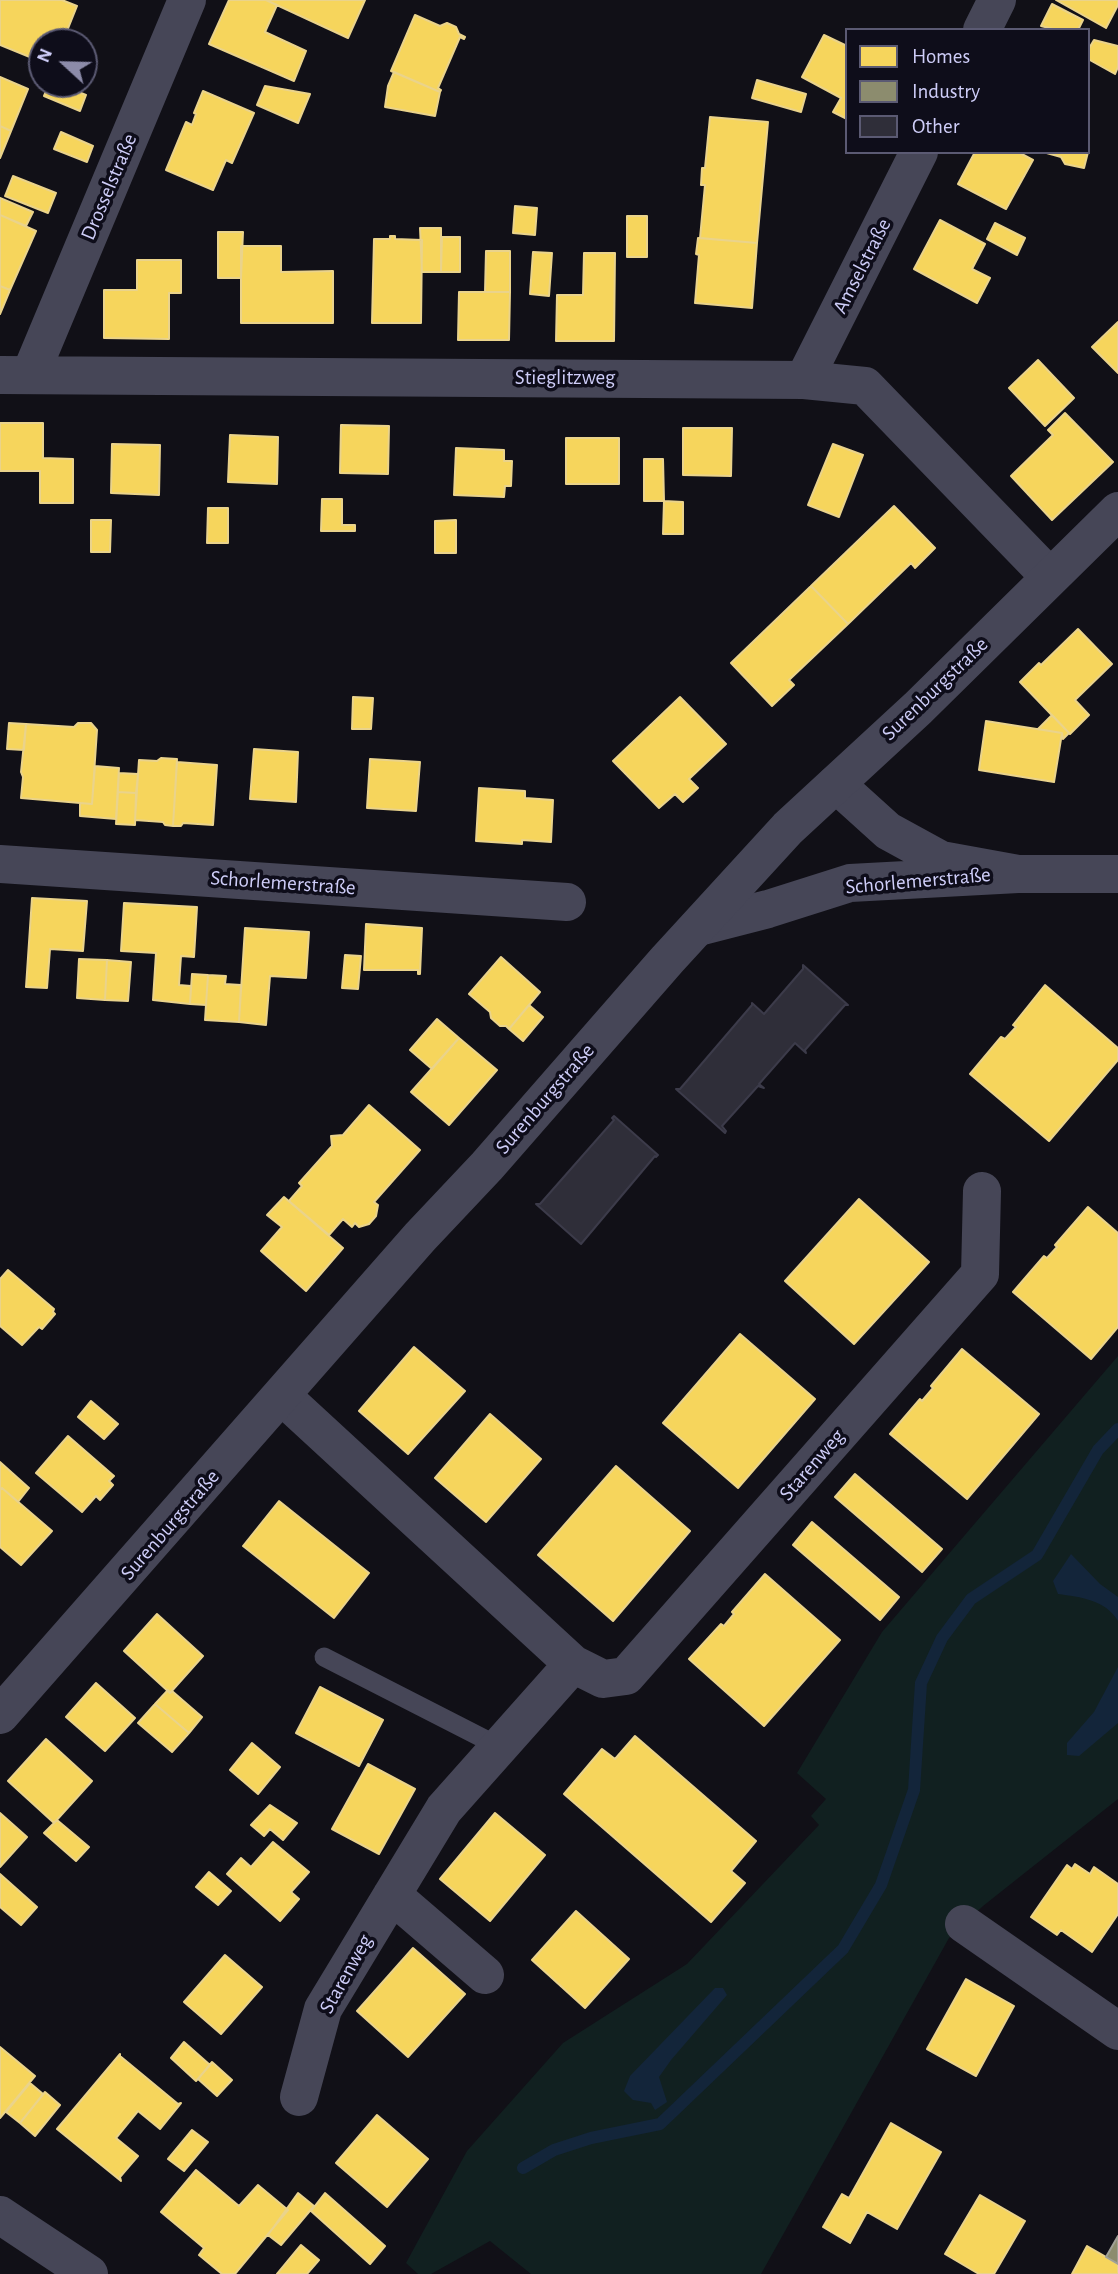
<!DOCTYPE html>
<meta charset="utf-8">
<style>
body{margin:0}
#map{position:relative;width:1118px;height:2274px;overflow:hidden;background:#111017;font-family:"Alegreya Sans",sans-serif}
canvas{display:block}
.legend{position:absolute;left:845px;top:28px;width:245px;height:126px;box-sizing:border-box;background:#0e0d1a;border:2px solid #5b5a73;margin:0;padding:9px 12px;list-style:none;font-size:21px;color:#cecdf8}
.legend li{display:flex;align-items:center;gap:14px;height:35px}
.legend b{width:35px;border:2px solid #5b5a73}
.north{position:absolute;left:28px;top:28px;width:70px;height:70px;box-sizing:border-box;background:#0e0d1a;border:2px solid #5b5a73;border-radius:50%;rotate:292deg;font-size:19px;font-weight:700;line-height:28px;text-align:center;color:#cecdf8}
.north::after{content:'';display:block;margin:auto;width:24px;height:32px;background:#8c8ba9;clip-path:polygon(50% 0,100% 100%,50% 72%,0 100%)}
</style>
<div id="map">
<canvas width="1118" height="2274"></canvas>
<ul class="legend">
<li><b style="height:19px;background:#f6d55c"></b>Homes</li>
<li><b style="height:19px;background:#8c8c6e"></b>Industry</li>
<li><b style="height:19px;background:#2f2e39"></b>Other</li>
</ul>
<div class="north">N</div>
</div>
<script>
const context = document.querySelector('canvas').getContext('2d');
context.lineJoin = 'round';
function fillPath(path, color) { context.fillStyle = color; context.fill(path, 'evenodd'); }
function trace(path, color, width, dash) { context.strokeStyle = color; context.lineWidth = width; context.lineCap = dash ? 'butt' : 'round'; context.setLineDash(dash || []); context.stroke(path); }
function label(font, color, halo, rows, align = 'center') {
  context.font = font + ' "Alegreya Sans",sans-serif'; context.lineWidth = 7; context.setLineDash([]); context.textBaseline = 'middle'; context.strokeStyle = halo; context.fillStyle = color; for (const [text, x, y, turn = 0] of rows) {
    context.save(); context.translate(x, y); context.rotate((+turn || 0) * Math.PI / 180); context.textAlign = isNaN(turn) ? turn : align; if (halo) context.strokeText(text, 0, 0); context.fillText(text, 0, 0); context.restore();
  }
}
fillPath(new Path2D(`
 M1118 1356V1799L983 1906 949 1938 761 2274H531L490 2241 431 2274H418L406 2263 467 2151 563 2043 687 1964 819 1825 811 1816 826 1799 797 1773 882 1632Z`), '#112020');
fillPath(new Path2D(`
 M1071 1554 1100 1584 1118 1597V1621C1106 1600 1080 1597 1058 1594L1053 1581Z
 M1118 1667V1723L1079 1756 1067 1755V1743L1094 1712Z
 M715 1988H723L727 1995 671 2060 659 2077 667 2102 655 2110 651 2103 633 2100 624 2091 630 2076Z`), '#13253a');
const homes = new Path2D(`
 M0 0H62L77 6 65 36 58 33 54 42H42V62L0 45Z
 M229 0H266L277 5 265 32 306 51 294 81 209 44Z
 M266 0H365L348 38Z
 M1056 0H1118V5L1106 28Z
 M1052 4 1083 20 1078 30H1057L1041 26Z
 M415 15 440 26 447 23 456 27 459 34 465 37 464 39 460 37 438 88 441 90 440 92 391 71Z
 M824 35 847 46V119L833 112 841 98 802 77Z
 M1094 40 1118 46V67L1115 74 1088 59V50Z
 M394 72 440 92 435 116 385 107 388 86Z
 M0 77 28 89 11 131 0 126Z
 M757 80 806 94 801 112 752 98Z
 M49 84H59L86 95 80 111 44 96Z
 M265 86 310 94 298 123 257 105Z
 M203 91 254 113 232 163 226 160 213 190 166 170 186 122 192 125 196 114 194 113Z
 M710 117 768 122 757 243 700 238 705 185H701L702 168H705Z
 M0 126 11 131 0 158Z
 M61 132 93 146 87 162 54 149Z
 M975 152H1018L1033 160 1006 209 958 184Z
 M1043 152H1088L1084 168 1065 164 1061 157Z
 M13 176 56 193 48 213 5 196Z
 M0 198 33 212 26 226 0 215Z
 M515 206 537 208 535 235 513 233Z
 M0 215 36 231 10 290 0 286Z
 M627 216H647V257H627Z
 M940 220 985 244 972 269 990 278 977 303 914 269Z
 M995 223 1025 238 1017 255 987 239Z
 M420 228H441V272H422Z
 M218 232H243L241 278H218Z
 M390 236H395V239L422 240 421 323H372L374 239H390Z
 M442 237H460V272H441Z
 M698 238 757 243 752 308 695 303 699 255 696 254Z
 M241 246H281V272L333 271V323H241Z
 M486 251H510V292H485Z
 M533 252 552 253 549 296 530 294Z
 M584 253H615L614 341H556L557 295H583Z
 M137 260H181V293H169V339L104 338V290H137Z
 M0 286 10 290 0 314Z
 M459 292H510L509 340H458Z
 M1118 322V373L1092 347Z
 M1038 360 1074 398 1045 426 1009 388Z
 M1065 413 1113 462 1052 520 1011 476 1053 435 1048 430Z
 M0 423H43V458L73 459V503H40V471H0Z
 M341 425 389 426 388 474 340 473Z
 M683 428H732L731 476 683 475Z
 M230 435 278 437 277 484 228 482Z
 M566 438H619V484H566Z
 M112 444 160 445 159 495 111 493Z
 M833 444 863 455 839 517 808 505Z
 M456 448 504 450V461H512L511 486H505L504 497 454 495Z
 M644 459H663L664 501H644Z
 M322 499H342V525H355V531H321Z
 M664 501 683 502V534H663Z
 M894 506 935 548 915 568 911 563 848 624 811 586Z
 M208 508H228V543H207Z
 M91 520H111L110 552H91Z
 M456 520V553H435V521Z
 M811 586 848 624 789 680 794 685 772 706 731 663Z
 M1078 629 1112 664 1075 700 1089 715 1070 734 1020 682 1039 663 1041 665Z
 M353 697 373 698 371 729H352Z
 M680 697 726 744 689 779 698 788 683 802 675 794 659 808 613 761Z
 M1052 715 1069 733 1063 739 1062 733 1038 729Z
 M986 721 1062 733 1054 782 979 770Z
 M9 723 26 724 24 750 7 749Z
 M78 723H91L97 730 92 804 21 798 23 777 21 772 26 724 74 727Z
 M254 749 298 752 296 802 250 799Z
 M161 758 177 759 173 826 165 825 163 822 135 820 139 760 157 761Z
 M370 759 420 762 416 811 367 808Z
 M177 762 217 765 213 825 183 823 181 826H173Z
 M95 766 119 768 116 819 80 816V803L92 804Z
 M119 773 138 774 136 793 118 792Z
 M479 788 525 791V798L553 800 551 842 522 840V844L476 841Z
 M118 792 136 793 135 825 116 824Z
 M32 898 87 901 83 951 50 949 47 988 26 987Z
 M124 903 197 907 194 957 181 956 179 985 191 986 190 1004 153 1000 156 953 121 951Z
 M366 924 422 928 420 974H418V970H364Z
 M245 928 309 932 306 978 270 976 266 1025 239 1022Z
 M345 955 361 956 358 989 342 988Z
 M501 957 540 992 509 1029 506 1026H500L491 1018 490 1012 469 994Z
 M79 959 107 960 105 1000 77 998Z
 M107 960 131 962 128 1001 105 1000Z
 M192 974 208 975 206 1005 190 1004Z
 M208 975 226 976 225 984 241 985 239 1022 205 1020Z
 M1045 985 1118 1048V1060L1049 1141 970 1074 1001 1037 1005 1039 1016 1027 1013 1025Z
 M529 1005 543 1017 523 1041 509 1029Z
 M437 1019 459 1038 432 1069 410 1050Z
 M459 1038 497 1070 449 1125 411 1092Z
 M369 1105 420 1150 374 1202 378 1205 376 1216 369 1224 359 1227 355 1223 352 1227 343 1219 329 1235 289 1201 302 1186 299 1183 332 1146 331 1136 343 1135Z
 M284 1197 343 1248 306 1291 261 1251 282 1227 267 1215Z
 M859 1199 929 1262 854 1344 785 1281Z
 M1088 1207 1118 1233V1327L1091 1359 1013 1292 1044 1256 1047 1258 1057 1247 1055 1245Z
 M8 1270 54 1309 53 1312 55 1314 42 1329 39 1327 22 1345 0 1326V1279Z
 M740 1334 815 1399 738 1488 663 1423Z
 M414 1347 465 1391 408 1454 359 1411Z
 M962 1349 1039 1414 967 1499 890 1434 920 1399 922 1401 933 1388 931 1386Z
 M91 1401 118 1424 104 1439 78 1417Z
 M490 1414 541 1459 486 1522 435 1478Z
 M68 1436 114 1476 109 1481 113 1485 100 1500 96 1496 82 1512 36 1473Z
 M0 1462 29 1488 18 1502 2 1488 0 1490Z
 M616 1466 690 1531 613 1621 538 1555Z
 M855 1474 942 1549 922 1572 835 1497Z
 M2 1488 52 1531 21 1565 0 1547V1490Z
 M279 1501 369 1573 334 1618 243 1546Z
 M812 1522 899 1597 880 1620 793 1545Z
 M765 1574 840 1640 764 1726 689 1659 721 1624 724 1626 734 1614 732 1612Z
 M157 1614 203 1656 170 1693 124 1651Z
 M96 1683 135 1718 105 1751 66 1717Z
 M320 1687 383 1720 359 1766 296 1733Z
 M168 1690 170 1693 172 1691 202 1717 189 1733 155 1704Z
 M155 1704 189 1733 172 1752 138 1723Z
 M635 1736 756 1841 731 1871 745 1883 711 1922 564 1794 602 1749 615 1759Z
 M46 1739 92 1781 54 1823 8 1781Z
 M252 1743 280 1767 258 1794 230 1770Z
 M368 1764 415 1789 379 1854 332 1829Z
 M270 1805 297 1823 283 1840 270 1829 264 1836 251 1825Z
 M0 1813 27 1837 0 1867Z
 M495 1813 545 1855 490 1921 440 1879Z
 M57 1820 89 1847 76 1861 44 1833Z
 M273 1842 309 1872 291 1892 299 1899 280 1921 227 1874 241 1858 251 1867Z
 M1075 1864 1090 1874 1094 1867 1118 1884V1914L1092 1952 1061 1930 1057 1935 1031 1917 1067 1865 1072 1869Z
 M209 1872 231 1891 218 1905 196 1887Z
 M0 1874 37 1907 21 1925 0 1907Z
 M576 1911 629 1959 585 2008 532 1960Z
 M413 1948 465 1994 408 2057 357 2011Z
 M225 1955 262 1987 221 2034 184 2002Z
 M966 1979 1014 2006 976 2076 927 2049Z
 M184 2042 210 2065 196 2081 171 2058Z
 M0 2047 35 2076 0 2118Z
 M120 2054V2056L178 2104 181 2103 160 2129 138 2111 116 2138 138 2156 120 2177 121 2181 57 2129Z
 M212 2062 232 2080 217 2096 198 2079Z
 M30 2083 43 2094 20 2123 6 2112Z
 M45 2092 60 2105 35 2136 20 2123Z
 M377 2115 428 2159 387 2207 336 2163Z
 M891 2123 941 2152 897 2229 867 2212 850 2243 823 2227 842 2194 849 2198Z
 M192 2130 208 2142 184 2171 168 2159Z
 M196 2170 239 2206 258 2185 288 2210 235 2274H222L199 2255 204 2248 161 2212Z
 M298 2193 314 2206 281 2245 268 2235Z
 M325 2193 385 2246 370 2264 311 2211Z
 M980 2195 1025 2221 994 2274H979L945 2254Z
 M301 2245 319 2260 307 2274H277Z
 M1087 2246 1118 2264V2274H1072Z`);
fillPath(homes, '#f6d55c');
trace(homes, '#ead38b', 2);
const industry = new Path2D(`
 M1118 2236V2264L1106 2257Z`);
fillPath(industry, '#8c8c6e');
trace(industry, '#a0a097', 2);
trace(new Path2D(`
 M523 2168 554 2150 591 2138 660 2124 843 1949 881 1885 914 1790 921 1683 942 1638 971 1599 1037 1555 1098 1450 1118 1429`), '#13253a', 12);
const building = new Path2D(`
 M803 965 848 1005H845L805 1050 806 1053 795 1043 759 1084 764 1088 758 1086 722 1126 726 1131 725 1133 676 1089H680L752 1005V1003L764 1014 803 969Z
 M614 1116 658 1155 656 1157 655 1156 581 1244 536 1204H540L614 1120 612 1118Z`);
fillPath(building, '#2f2e39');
trace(building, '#3c3b4a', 2);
trace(new Path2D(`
 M324 1657 500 1747`), '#464657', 19);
trace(new Path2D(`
 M982 30 997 0
 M0 375 804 380 865 386 1049 576
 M30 375 187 0
 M804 380 919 152
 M836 784 888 831 941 860 1018 874H1118
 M0 864 567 902
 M698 927 768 909 850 883 1018 874
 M282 1396 573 1664 444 1809 323 2009 299 2097
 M573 1664 603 1679 626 1676 980 1274 982 1191
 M392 1895 485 1975
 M964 1924 1118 2031
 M0 2215 89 2274`), '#464657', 38);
trace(new Path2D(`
 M0 1715 420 1237 487 1166 667 960 788 828 918 708 1118 511`), '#464657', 38);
label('21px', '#cecdf8', '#0e0d1a', [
 ["Drosselstraße",109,187,-67],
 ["Amselstraße",862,266,-63],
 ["Stieglitzweg",565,378],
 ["Surenburgstraße",935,689,-44],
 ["Schorlemerstraße",918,881,-5],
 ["Schorlemerstraße",283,883,4],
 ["Surenburgstraße",545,1099,-49],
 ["Starenweg",812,1465,-49],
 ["Surenburgstraße",170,1525,-49],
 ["Starenweg",346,1974,-61]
]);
</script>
